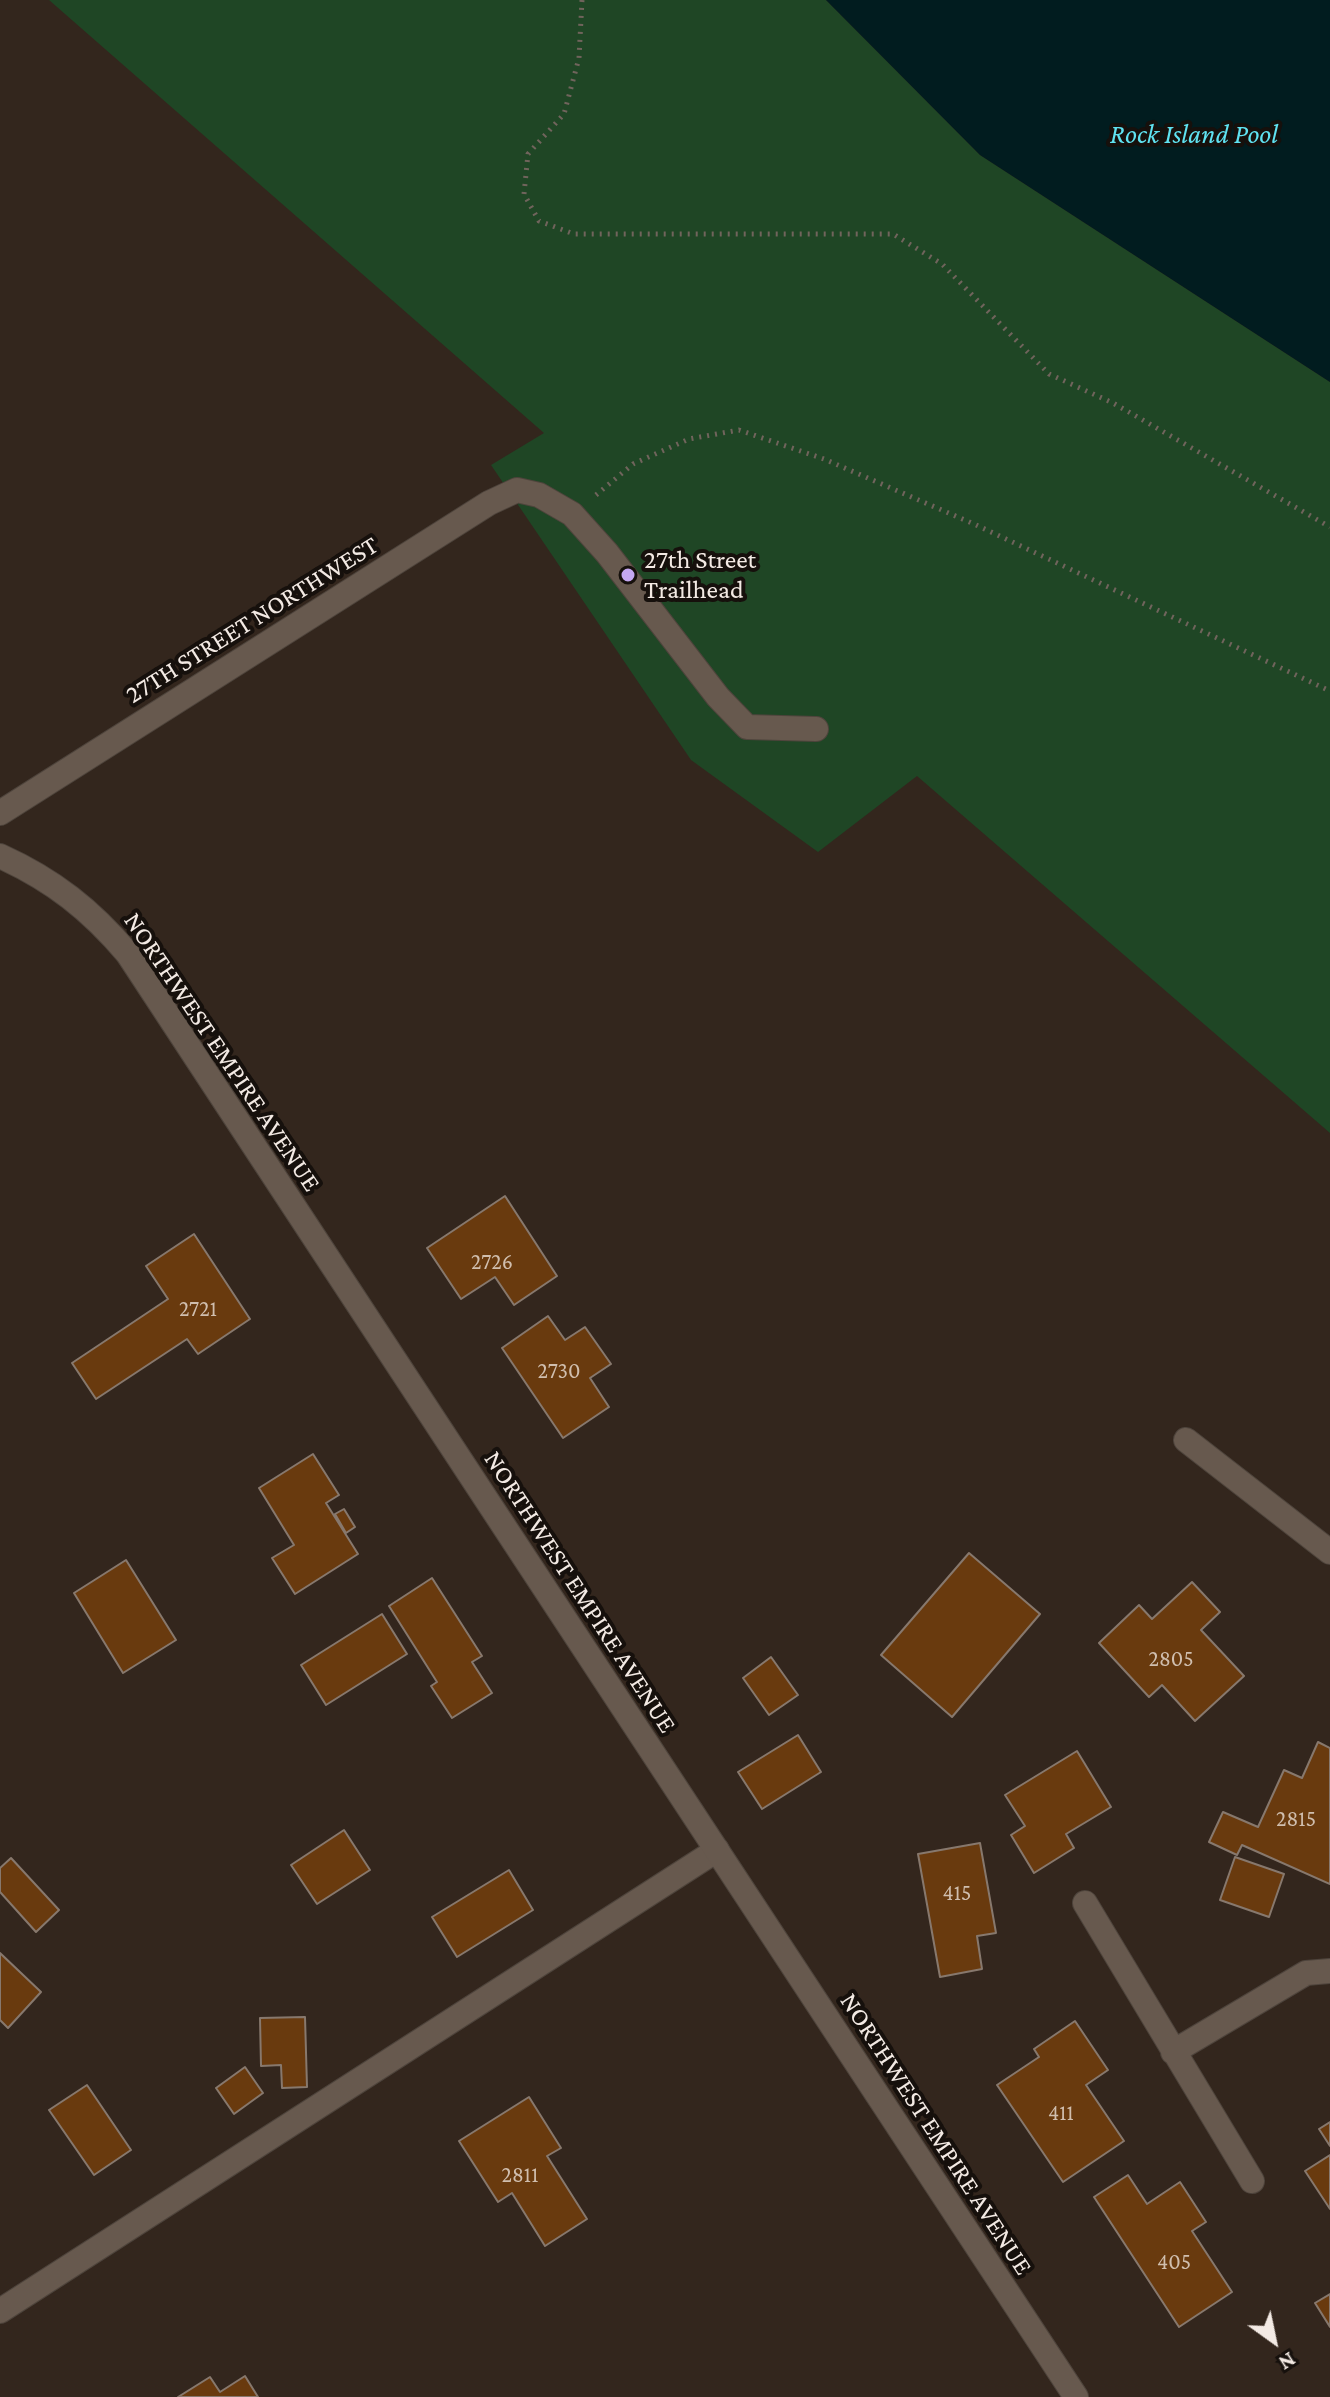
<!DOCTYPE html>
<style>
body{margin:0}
#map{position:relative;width:1330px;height:2397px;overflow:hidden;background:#33261d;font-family:"Crimson Pro",serif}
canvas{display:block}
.north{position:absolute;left:1234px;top:2301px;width:80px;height:80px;-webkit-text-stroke:6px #16100c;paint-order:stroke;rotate:147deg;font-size:22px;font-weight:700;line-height:32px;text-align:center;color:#f3eae4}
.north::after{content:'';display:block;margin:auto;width:28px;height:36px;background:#f3eae4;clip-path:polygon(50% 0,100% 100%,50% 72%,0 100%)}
</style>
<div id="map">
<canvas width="1330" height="2397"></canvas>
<div class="north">N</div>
</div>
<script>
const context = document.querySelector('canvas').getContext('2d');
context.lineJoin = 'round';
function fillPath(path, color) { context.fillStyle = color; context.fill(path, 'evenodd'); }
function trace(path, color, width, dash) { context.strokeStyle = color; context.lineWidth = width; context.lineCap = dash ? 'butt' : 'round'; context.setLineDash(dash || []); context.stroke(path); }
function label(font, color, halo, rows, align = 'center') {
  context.font = font + ' "Crimson Pro",serif'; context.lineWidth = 8; context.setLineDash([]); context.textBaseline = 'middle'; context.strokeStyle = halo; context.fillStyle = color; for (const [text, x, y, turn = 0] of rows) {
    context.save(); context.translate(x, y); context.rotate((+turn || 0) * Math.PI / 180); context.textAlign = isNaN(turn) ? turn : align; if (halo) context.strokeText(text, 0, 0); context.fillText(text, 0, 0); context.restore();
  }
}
fillPath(new Path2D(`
 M49 0H826L980 155 1330 382V1133L917 776 818 852 691 760 491 465 544 433Z`), '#1f4625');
fillPath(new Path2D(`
 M826 0H1330V382L980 155Z`), '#011c1f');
const building = new Path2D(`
 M505 1196 557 1276 514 1305 495 1277 461 1299 427 1248Z
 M194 1234 250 1319 198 1354 187 1339 96 1399 72 1363 168 1299 146 1266Z
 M548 1316 565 1340 585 1327 611 1364 590 1378 609 1407 563 1438 502 1348Z
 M313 1454 339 1495 326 1503 358 1554 295 1594 272 1558 294 1545 259 1488Z
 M344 1509 355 1527 346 1533 335 1514Z
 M969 1553 1040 1614 952 1717 881 1655Z
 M126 1560 176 1640 123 1673 74 1593Z
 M432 1578 482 1656 472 1662 492 1693 452 1718 431 1686 437 1682 389 1606Z
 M1192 1582 1220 1612 1201 1630 1244 1676 1195 1721 1162 1685 1149 1697 1099 1643 1139 1605 1152 1619Z
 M382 1614 407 1654 326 1705 301 1665Z
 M771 1657 798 1695 769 1715 743 1678Z
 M798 1735 821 1772 762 1809 738 1772Z
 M1318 1742 1330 1748V1884L1242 1845 1237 1855 1209 1842 1223 1812 1258 1827 1284 1770 1302 1778Z
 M1077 1751 1111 1807 1066 1834 1074 1848 1034 1873 1011 1835 1025 1826 1005 1795Z
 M344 1830 370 1870 317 1904 291 1865Z
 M980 1843 996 1933 977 1936 982 1969 940 1977 918 1854Z
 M1235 1857 1284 1874 1269 1917 1220 1900Z
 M11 1858 59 1910 36 1932 0 1892V1868Z
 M509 1870 533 1910 457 1957 432 1917Z
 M0 1953 41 1992 8 2028 0 2020Z
 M305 2017 307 2087 282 2088 281 2065 261 2066 260 2018Z
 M1075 2021 1108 2070 1086 2085 1124 2141 1063 2182 997 2085 1039 2057 1034 2049Z
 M245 2067 263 2093 234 2114 216 2088Z
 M87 2085 131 2150 94 2175 49 2110Z
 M529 2097 561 2148 547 2156 587 2219 545 2246 512 2193 498 2202 459 2141Z
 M1330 2122V2146L1319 2129Z
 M1330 2155V2209L1305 2171Z
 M1128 2175 1147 2204 1180 2182 1206 2222 1192 2231 1232 2292 1179 2327 1094 2197Z
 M1330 2294V2327L1315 2303Z
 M245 2376 258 2397H178L210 2377 220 2392Z`);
fillPath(building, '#693a0e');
trace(building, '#87786d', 2);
const minor = new Path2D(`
 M0 813 489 503 517 490 539 495 572 514 607 553 718 697 747 727 816 729
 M1186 1440 1330 1552
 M1085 1903 1252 2181
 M1173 2052 1306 1973 1330 1971
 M0 2311 717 1850`);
const tertiary = new Path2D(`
 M0 856C53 880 91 910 128 954L1076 2397`);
trace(minor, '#4e443c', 26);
trace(tertiary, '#4e443c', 26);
trace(new Path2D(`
 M582 0 579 58 564 114 528 154 524 194 539 221 574 234H893L942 264 1049 374 1113 403 1330 527
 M596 495 633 464 689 439 739 430 824 459 974 524 1330 691`), '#70645c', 5, [2, 6]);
trace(minor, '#67594e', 24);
trace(tertiary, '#67594e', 24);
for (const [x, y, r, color] of [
 [628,575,8,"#c4a7f1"]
]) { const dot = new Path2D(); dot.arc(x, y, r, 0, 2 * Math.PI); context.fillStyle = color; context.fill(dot); trace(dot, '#16100c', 3); }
label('22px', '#d0beae', null, [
 ["2726",492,1262],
 ["2721",198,1309],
 ["2730",559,1371],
 ["2805",1171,1659],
 ["2815",1296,1819],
 ["415",957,1893],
 ["411",1061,2113],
 ["2811",520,2175],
 ["405",1174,2262]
]);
label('26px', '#f3eae4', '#16100c', [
 ["27th Street",644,560],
 ["Trailhead",644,590]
], 'left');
label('26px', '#f3eae4', '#16100c', [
 ["27TH STREET NORTHWEST",252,620,-32],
 ["NORTHWEST EMPIRE AVENUE",222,1052,56],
 ["NORTHWEST EMPIRE AVENUE",580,1592,57],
 ["NORTHWEST EMPIRE AVENUE",936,2134,57]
]);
label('italic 28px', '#5fe2f1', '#16100c', [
 ["Rock Island Pool",1194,134]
]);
</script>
